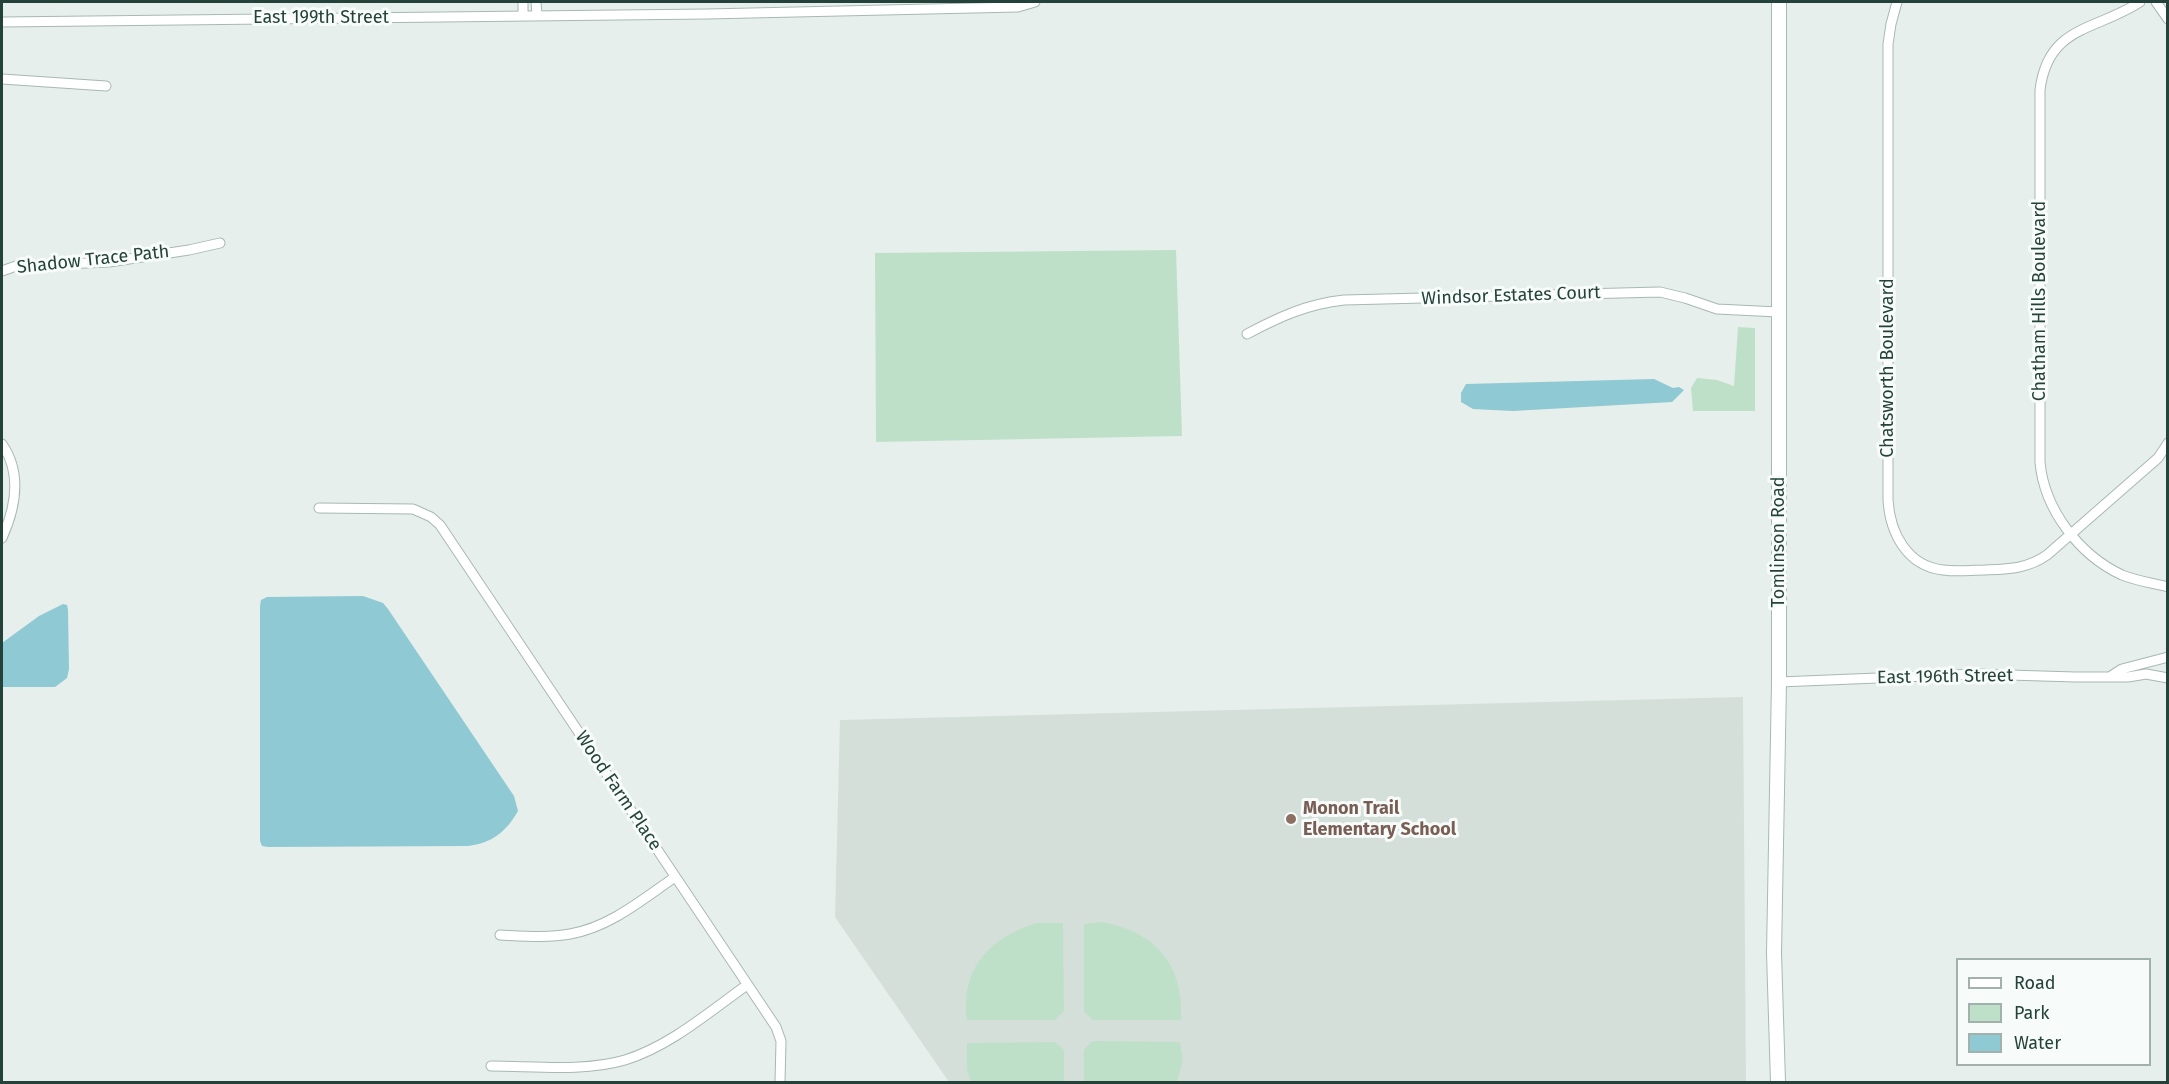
<!DOCTYPE html>
<style>
body{margin:0}
#map{position:relative;width:2169px;height:1084px;overflow:hidden;background:#e6efeb;font-family:"Fira Sans",sans-serif}
canvas{display:block}
.frame{position:absolute;inset:0;border:3px solid #24423a;pointer-events:none}
.legend{position:absolute;left:1956px;top:958px;width:195px;height:108px;box-sizing:border-box;background:#f7fbf9;border:2px solid #a3b1ad;margin:0;padding:8px 10px;list-style:none;font-size:18px;color:#24423a}
.legend li{display:flex;align-items:center;gap:12px;height:30px}
.legend b{width:30px;border:2px solid #a3b1ad}
</style>
<div id="map">
<canvas width="2169" height="1084"></canvas>
<div class="frame"></div>
<ul class="legend">
<li><b style="height:8px;background:#fff"></b>Road</li>
<li><b style="height:16px;background:#bfe0c8"></b>Park</li>
<li><b style="height:16px;background:#8ec9d4"></b>Water</li>
</ul>
</div>
<script>
const context = document.querySelector('canvas').getContext('2d');
context.lineJoin = 'round';
function fillPath(path, color) { context.fillStyle = color; context.fill(path, 'evenodd'); }
function trace(path, color, width, dash) { context.strokeStyle = color; context.lineWidth = width; context.lineCap = dash ? 'butt' : 'round'; context.setLineDash(dash || []); context.stroke(path); }
function label(font, color, halo, rows, align = 'center') {
  context.font = font + ' "Fira Sans",sans-serif'; context.lineWidth = 6; context.setLineDash([]); context.textBaseline = 'middle'; context.strokeStyle = halo; context.fillStyle = color; for (const [text, x, y, turn = 0] of rows) {
    context.save(); context.translate(x, y); context.rotate((+turn || 0) * Math.PI / 180); context.textAlign = isNaN(turn) ? turn : align; if (halo) context.strokeText(text, 0, 0); context.fillText(text, 0, 0); context.restore();
  }
}
fillPath(new Path2D(`
 M1743 697 1746 1082H949L835 917 840 720Z`), '#d4dfda');
fillPath(new Path2D(`
 M1176 250 1182 436 876 442 875 253Z
 M1738 327 1755 328V411H1693L1691 388 1697 378 1717 380 1734 386Z
 M1101 922C1155 931 1184 964 1181 1020H1093L1084 1012V924Z
 M1036 923H1063L1064 1011 1055 1020H967C960 969 989 938 1036 923Z
 M1092 1041 1180 1042 1183 1060 1177 1082H1084V1050Z
 M1055 1042 1064 1050V1082H971L967 1070V1043Z`), '#bfe0c8');
fillPath(new Path2D(`
 M1654 379 1673 388 1679 387 1684 390 1672 402 1513 411 1473 409 1461 402V393L1466 384Z
 M363 596 383 603 388 609 514 796 518 811C506 832 492 843 468 846L268 847 262 846 260 841V606L261 600 267 597Z
 M63 604 67 605 68 610 69 669 67 678 55 687H2V643L39 616Z`), '#8ec9d4');
const street = new Path2D(`
 M523 2V15
 M536 2 537 15
 M1897 2 1891 24 1888 44V500C1890 533 1907 566 1943 570 1957 572 1971 570 1985 570 2008 569 2027 569 2047 555L2158 458 2168 443
 M2140 2C2096 31 2048 25 2040 90V462C2044 509 2079 555 2122 575 2137 581 2152 583 2168 587
 M2156 2 2168 19
 M2 22 707 14 1018 7 1035 2
 M2 79 106 86
 M2 271 16 266 109 262 189 250 220 243
 M1247 334C1279 317 1307 304 1344 300L1660 292 1685 298 1717 309 1778 312
 M2 444C22 473 16 507 2 538
 M319 508 413 509 431 517 440 525 776 1027 781 1041 780 1082
 M2111 676 2122 669 2168 657
 M1779 682 1976 674 2075 677H2128L2146 674 2168 678
 M500 935C523 936 548 938 570 934 610 927 643 899 675 877
 M491 1066C533 1066 584 1072 625 1060 670 1046 709 1012 747 985`);
const secondary = new Path2D(`
 M1778 1082 1774 953 1779 682V2`);
trace(street, '#a8b8b2', 11);
trace(secondary, '#a4bbb3', 16);
trace(street, '#fff', 9);
trace(secondary, '#fff', 14);
for (const [x, y, r, color] of [
 [1291,819,6,"#8d6e63"]
]) { const dot = new Path2D(); dot.arc(x, y, r, 0, 2 * Math.PI); context.fillStyle = color; context.fill(dot); trace(dot, '#f7fbf9', 2); }
label('18px', '#24423a', '#f7fbf9', [
 ["East 199th Street",321,18],
 ["Shadow Trace Path",93,260,-6],
 ["Windsor Estates Court",1511,296,-2],
 ["Chatham Hills Boulevard",2040,301,-90],
 ["Chatsworth Boulevard",1888,368,-90],
 ["Tomlinson Road",1779,542,-90],
 ["East 196th Street",1945,677,-1],
 ["Wood Farm Place",618,791,56]
]);
label('bold 18px', '#785e54', '#f7fbf9', [
 ["Monon Trail",1303,809],
 ["Elementary School",1303,830]
], 'left');
</script>
